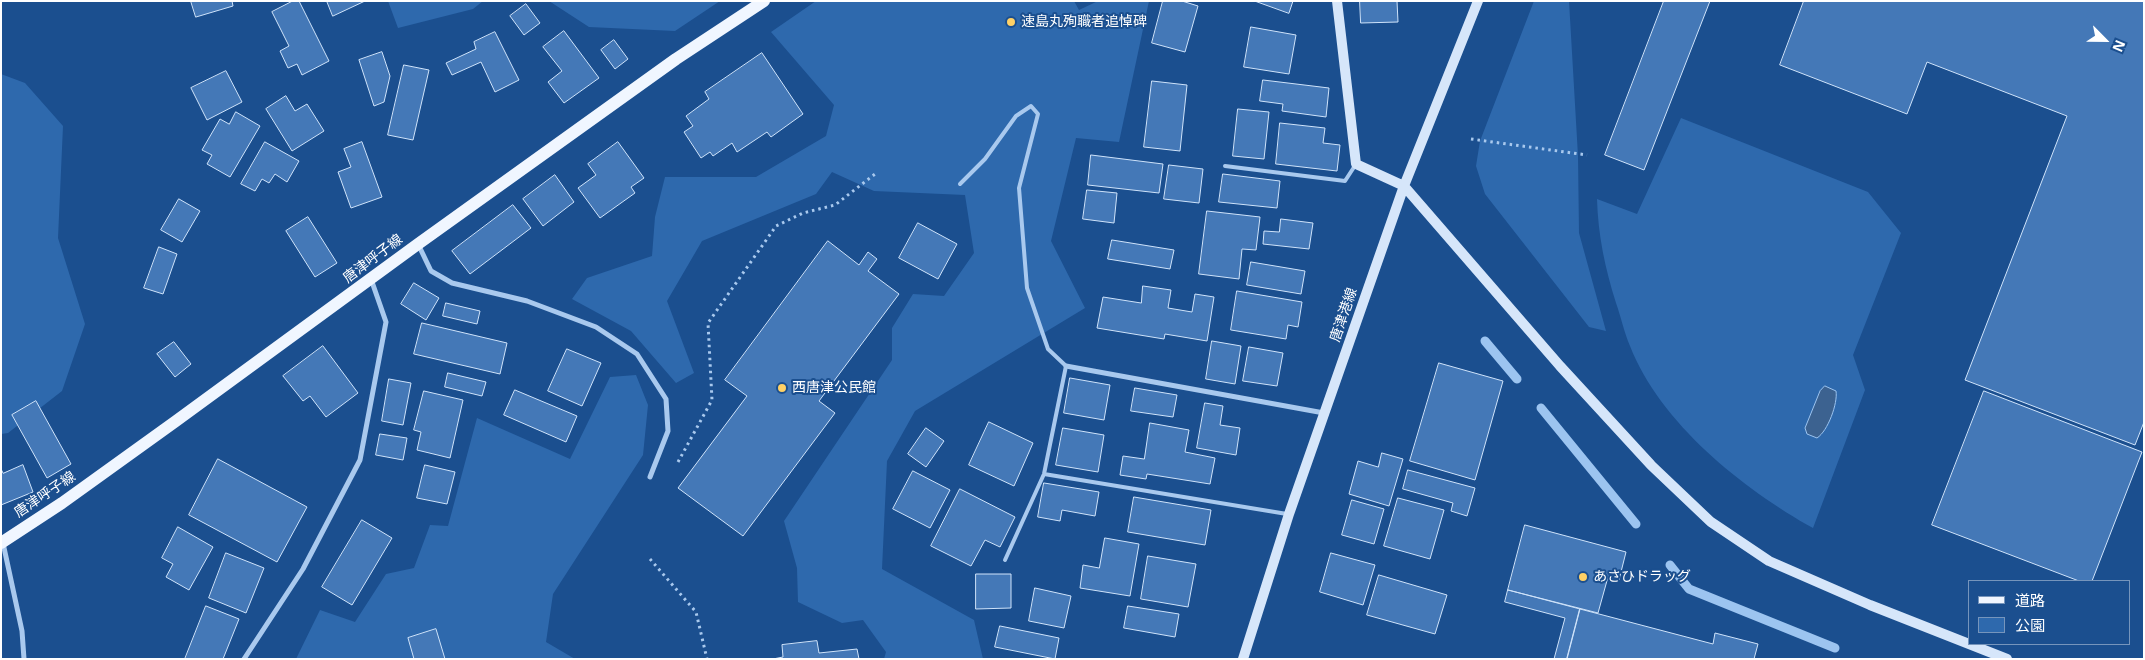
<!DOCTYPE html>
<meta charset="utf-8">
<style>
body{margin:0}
#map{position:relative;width:2145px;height:660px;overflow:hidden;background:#1b4f8f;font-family:"Noto Sans","Noto Sans JP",sans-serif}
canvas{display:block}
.frame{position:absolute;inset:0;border:2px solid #fff;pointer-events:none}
.legend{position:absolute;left:1968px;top:580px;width:162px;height:65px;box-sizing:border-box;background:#1b4f8f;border:1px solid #7695bc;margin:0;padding:6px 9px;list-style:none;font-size:15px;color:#fff}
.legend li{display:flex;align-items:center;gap:10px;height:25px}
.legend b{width:25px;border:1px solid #7695bc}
.north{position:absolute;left:2080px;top:15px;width:50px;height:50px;-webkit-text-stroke:4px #1b4f8f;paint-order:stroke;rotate:113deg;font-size:14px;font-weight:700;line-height:20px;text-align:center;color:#fff}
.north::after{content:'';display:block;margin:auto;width:18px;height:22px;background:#fff;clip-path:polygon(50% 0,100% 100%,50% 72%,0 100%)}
</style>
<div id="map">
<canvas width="2145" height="660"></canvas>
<div class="frame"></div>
<ul class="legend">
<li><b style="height:6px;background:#f0f6ff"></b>道路</li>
<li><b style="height:14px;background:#2e69ad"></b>公園</li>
</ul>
<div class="north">N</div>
</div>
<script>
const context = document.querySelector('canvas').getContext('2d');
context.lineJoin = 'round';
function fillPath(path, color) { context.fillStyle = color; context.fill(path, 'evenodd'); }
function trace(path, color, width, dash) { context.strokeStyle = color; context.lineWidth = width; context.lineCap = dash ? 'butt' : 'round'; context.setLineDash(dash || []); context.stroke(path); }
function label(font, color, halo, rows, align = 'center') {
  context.font = font + ' "Noto Sans","Noto Sans JP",sans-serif'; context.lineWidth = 4; context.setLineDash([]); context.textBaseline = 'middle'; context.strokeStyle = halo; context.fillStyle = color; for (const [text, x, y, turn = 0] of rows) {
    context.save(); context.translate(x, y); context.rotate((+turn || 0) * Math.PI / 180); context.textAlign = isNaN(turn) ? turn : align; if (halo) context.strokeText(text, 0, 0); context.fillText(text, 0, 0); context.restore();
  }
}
fillPath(new Path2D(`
 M388 1H483L473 9 398 28Z
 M549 1H720L675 31 589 27Z
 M816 1H1074L1079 10 1098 1H1149L1119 142 1076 138 1051 241 1085 308 915 411 887 461 882 569 974 620 983 659H884L886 652 863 620 842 623 798 602 797 568 784 521 892 360V328L913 294 944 296 974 253 965 195 874 191 832 172 816 194 702 241 667 301 694 373 676 383 631 331 572 299 587 278 652 256 655 217 665 177H756L826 136 834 105 771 32Z
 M1534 1H1569L1578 156 1579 233 1606 331 1589 327 1485 194 1476 166 1480 141Z
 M1 74 25 83 63 126 58 238 85 324 62 391 8 433 1 434Z
 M1681 118 1868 192 1901 233 1853 355 1865 390 1813 528C1743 489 1660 423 1630 346 1624 332 1621 317 1616 303 1605 268 1598 235 1597 199L1637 214Z
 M636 375 648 405 643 455 553 594 546 642 575 659H296L320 610 355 622 386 574 414 568 430 525 448 526 477 418 570 459 610 377Z`), '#2e69ad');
const water = new Path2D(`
 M1825 386 1836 391C1838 403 1828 431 1817 438L1807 434 1805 428 1820 391Z`);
fillPath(water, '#3c6290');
trace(water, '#9cc4f0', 1);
trace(new Path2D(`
 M1485 341 1517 379
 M1541 408 1636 524
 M1670 565 1689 589 1835 648`), '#9cc4f0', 9);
const building = new Path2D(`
 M191 1H232L233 6 196 17Z
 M293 1H299L329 61 302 75 297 64 288 68 280 51 289 46 272 12Z
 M327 1H365L333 16Z
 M1163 1H1182L1198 6 1185 52 1152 43Z
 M1255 1H1293L1289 13Z
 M1360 1H1397L1398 22 1361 23Z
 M1664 1H1710L1644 170 1605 155Z
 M1804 1H2144V422L2135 445 1965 380 2067 116 1927 62 1907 114 1780 65Z
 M526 4 540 23 524 35 510 16Z
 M1251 27 1296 35 1289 74 1244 67Z
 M564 31 599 78 564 103 548 82 562 71 543 47Z
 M495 32 519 80 495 92 481 62 452 75 446 63 476 49 474 42Z
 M614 40 628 59 615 69 601 50Z
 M382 52 390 76 384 102 374 106 359 60Z
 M762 53 803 114 771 137 767 132 737 152 732 143 713 156 710 152 701 158 684 132 693 126 686 116 709 99 705 92Z
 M404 65 429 70 413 140 388 135Z
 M226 71 242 102 207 120 191 88Z
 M1263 80 1329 88 1326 117 1282 111 1283 104 1260 101Z
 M1152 81 1187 85 1180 151 1144 147Z
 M286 96 295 111 307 104 324 131 292 151 266 109Z
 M1238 109 1269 112 1264 159 1233 156Z
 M236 112 260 126 230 177 207 164 212 155 202 150 220 119 229 124Z
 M1280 123 1325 128 1323 143 1340 145 1337 171 1276 164Z
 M265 142 299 161 287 182 275 174 269 183 262 179 255 191 241 184Z
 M362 142 382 197 351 208 338 172 351 167 344 149Z
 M618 142 644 178 631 187 635 193 600 218 578 188 596 175 588 164Z
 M1091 155 1163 164 1159 193 1088 185Z
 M1169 165 1203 169 1199 203 1164 199Z
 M1223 174 1280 181 1277 208 1219 202Z
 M555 175 574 202 543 226 523 199Z
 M1087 190 1117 193 1114 223 1083 219Z
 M179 199 200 211 182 242 161 230Z
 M513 205 531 228 470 274 452 251Z
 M1207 211 1260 217 1256 250 1242 249 1239 279 1199 274Z
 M308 217 337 263 315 277 286 231Z
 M1281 219 1313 223 1309 249 1263 244 1264 231 1279 232Z
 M918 223 957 244 938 279 899 258Z
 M1112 240 1174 250 1170 269 1108 259Z
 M828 241 859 265 868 252 877 259 868 271 899 294 819 401 835 413 743 536 678 488 747 396 725 380Z
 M159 247 177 254 163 294 144 288Z
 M1251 262 1305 271 1301 294 1247 285Z
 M414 283 439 298 426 320 401 304Z
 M1143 286 1171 290 1168 308 1192 312 1195 294 1214 297 1207 341 1165 334 1164 339 1097 328 1103 297 1141 303Z
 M1237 291 1302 302 1298 327 1288 325 1286 339 1231 330Z
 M446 303 480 311 477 324 443 316Z
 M422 323 507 343 500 374 414 354Z
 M1212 341 1241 346 1235 384 1206 379Z
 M174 342 191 364 175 377 157 354Z
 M323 346 358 393 326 417 310 396 303 401 283 376Z
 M1249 347 1283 353 1277 386 1243 381Z
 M567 349 601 363 582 406 548 391Z
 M1439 363 1503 381 1475 480 1410 461Z
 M448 373 486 382 482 396 445 387Z
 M1070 378 1110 385 1104 420 1064 413Z
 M389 379 411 383 403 425 382 421Z
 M1135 388 1177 395 1173 417 1131 411Z
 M515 390 577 416 566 442 504 415Z
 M424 391 463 400 450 458 417 450 421 432 414 430Z
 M1984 391 2142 452 2092 581H2079L1932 525Z
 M36 401 71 464 47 478 12 415Z
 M1205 403 1223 406 1220 425 1240 428 1236 455 1197 448Z
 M989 422 1033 443 1014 486 969 465Z
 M1150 423 1189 430 1185 452 1215 458 1210 484 1147 474 1146 479 1120 475 1123 456 1144 459Z
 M926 428 944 441 926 467 908 454Z
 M1063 428 1104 435 1098 472 1056 465Z
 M380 434 407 438 403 460 376 455Z
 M1382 453 1403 459 1389 506 1349 494 1358 461 1378 467Z
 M218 459 307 507 277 562 189 515Z
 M23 465 33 492 1 505V469L3 473Z
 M425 465 455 472 447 504 417 498Z
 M1408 470 1475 488 1467 516 1451 511 1453 503 1403 489Z
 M913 471 950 490 930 528 893 509Z
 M1044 483 1099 492 1095 516 1062 510 1060 521 1038 517Z
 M960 489 1015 517 1000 547 985 540 971 566 931 546Z
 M1134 497 1211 510 1205 545 1128 532Z
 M1398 498 1444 510 1430 559 1384 546Z
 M1352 500 1384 509 1374 544 1342 535Z
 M362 520 392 538 352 605 322 587Z
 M1525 525 1626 552 1619 580 1608 577 1598 613 1508 590Z
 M178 527 213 547 189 590 166 577 173 564 162 558Z
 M1105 538 1139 544 1130 596 1080 588 1083 565 1099 568Z
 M226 553 264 568 246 613 209 598Z
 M1331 553 1375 565 1363 605 1320 592Z
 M1148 556 1196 564 1188 607 1141 599Z
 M976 574H1011V608L976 609Z
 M1379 575 1447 595 1435 634 1367 615Z
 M1035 588 1071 596 1064 628 1029 621Z
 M1508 590 1580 609 1567 659H1554L1565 618 1505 602Z
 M206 606 239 619 223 659H185Z
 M1128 606 1179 614 1175 637 1124 628Z
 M1580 609 1713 644 1715 633 1758 644 1754 659H1567Z
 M1000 626 1059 638 1055 659 995 647Z
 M436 629 445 659H414L408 638Z
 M817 641 819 653 857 649 859 659H773L783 657 782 645Z`);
fillPath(building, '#4478b7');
trace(building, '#cfe3fa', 1);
trace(new Path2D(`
 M1471 139 1587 155
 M678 462 712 400 708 323 776 226 803 213 835 205 875 174
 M650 559 696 612 707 659`), '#a9c9ee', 3, [2.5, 4]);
trace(new Path2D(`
 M1225 166 1345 181 1356 164
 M960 184 985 159 1016 116 1031 106 1038 114 1019 188 1027 288 1048 349 1066 366 1044 474 1005 560
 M1044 474 1287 514`), '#a9c9ee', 4);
trace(new Path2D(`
 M419 246 431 271 452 283 527 301 596 327 637 354 666 399 668 431 650 477
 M1066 366 1324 413
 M3 543 22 631 24 659
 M244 659 303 569 360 460 386 322 371 279`), '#a9c9ee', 5);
trace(new Path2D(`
 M1337 1 1356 164 1404 186 1560 366 1651 465 1711 522 1769 561 1870 605 2007 659
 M1243 659 1289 514 1404 186 1478 1`), '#d6e6fa', 10);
trace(new Path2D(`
 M1 543 62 503 176 421 418 244 676 59 764 1`), '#f0f6ff', 12);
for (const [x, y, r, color] of [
 [1011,22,5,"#ffd166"],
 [782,388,5,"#ffd166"],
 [1583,577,5,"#ffd166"]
]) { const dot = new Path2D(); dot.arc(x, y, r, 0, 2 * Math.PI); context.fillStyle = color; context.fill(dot); trace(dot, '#1b4f8f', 2); }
label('14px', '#fff', '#1b4f8f', [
 ["速島丸殉職者追悼碑",1021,22],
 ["西唐津公民館",792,388],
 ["あさひドラッグ",1593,577]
], 'left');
label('14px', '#fff', '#1b4f8f', [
 ["唐津呼子線",373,259,-37],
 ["唐津港線",1344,315,-71],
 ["唐津呼子線",45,495,-34]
]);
</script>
